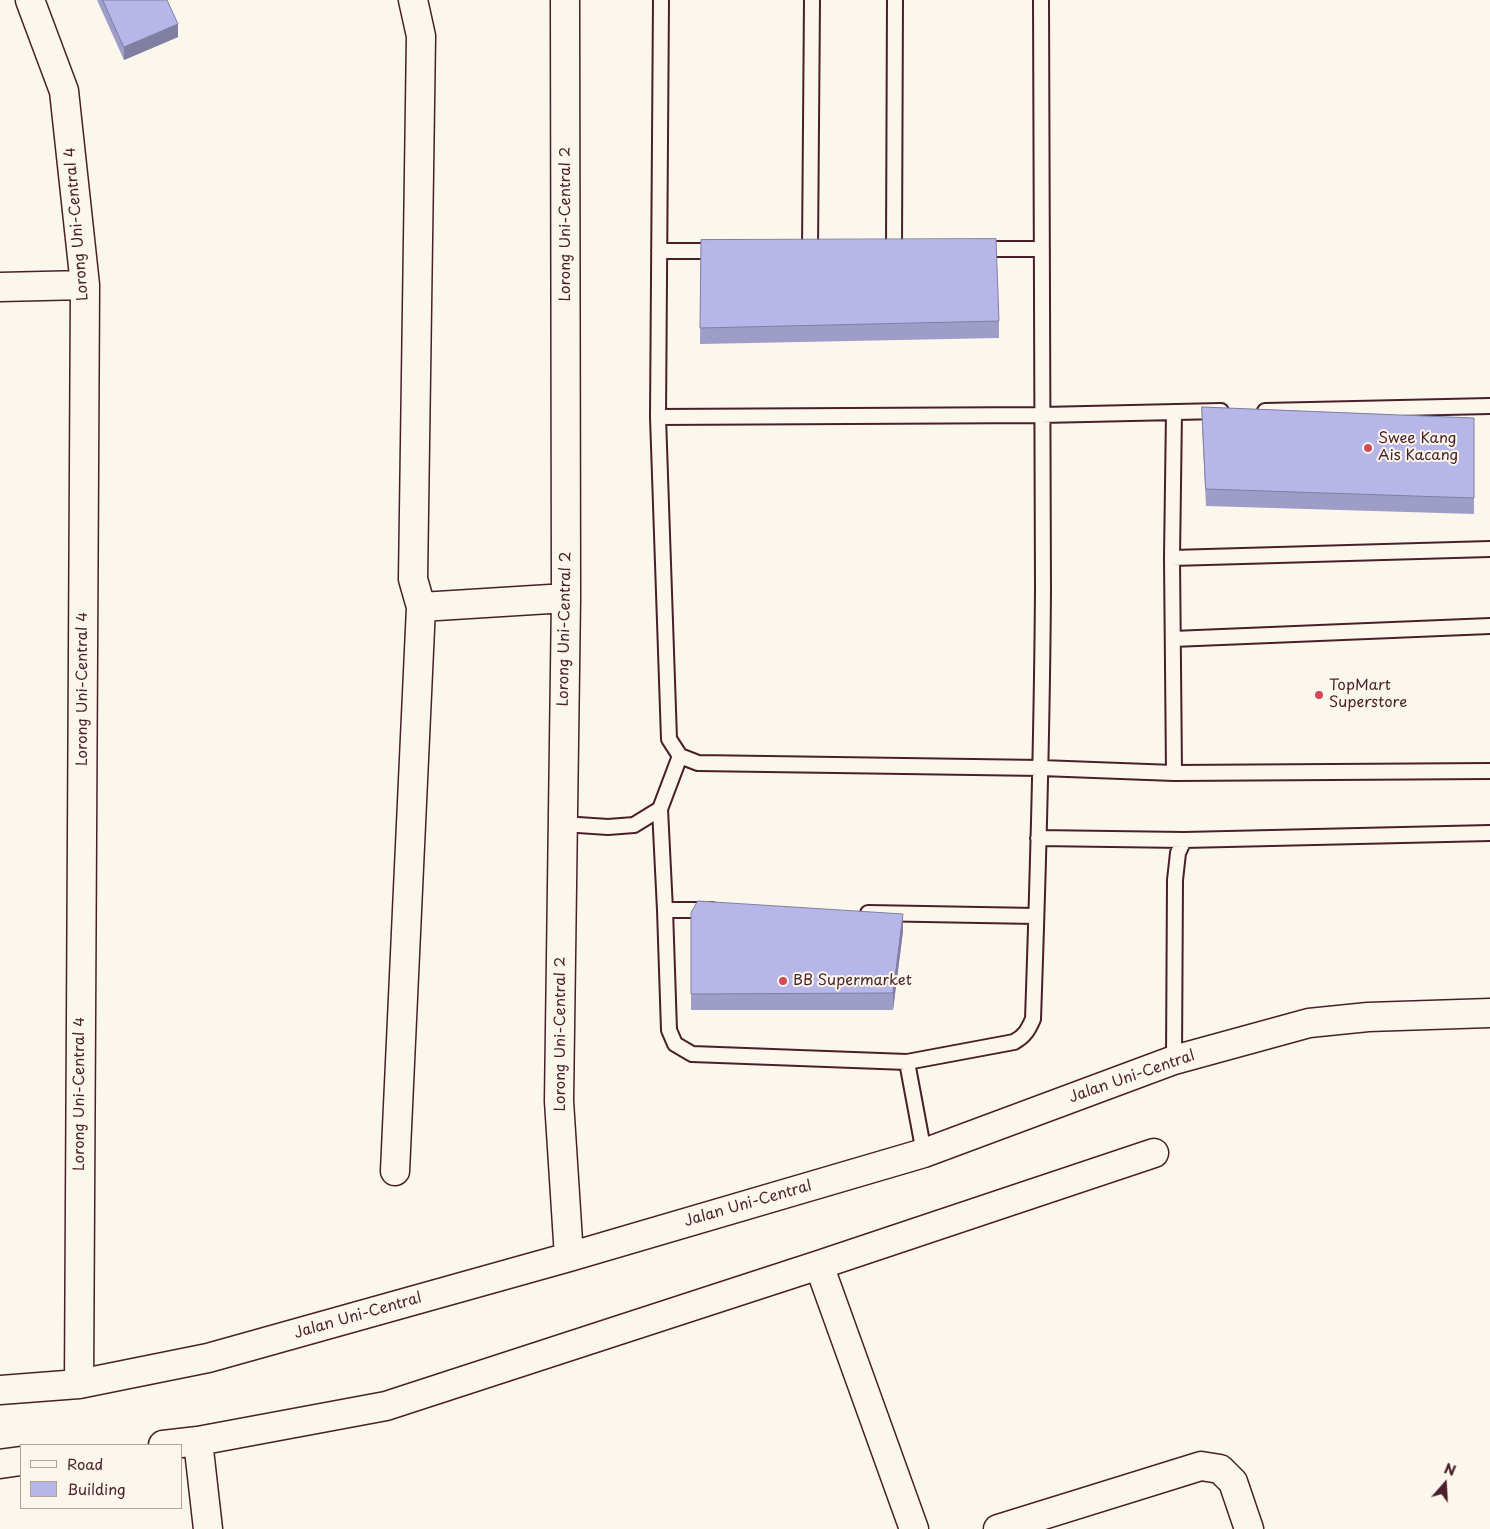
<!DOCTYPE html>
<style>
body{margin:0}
#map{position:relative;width:1490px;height:1529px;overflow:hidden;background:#fbf7ec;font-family:"Playpen Sans",sans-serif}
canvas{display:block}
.legend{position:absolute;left:20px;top:1444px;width:162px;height:65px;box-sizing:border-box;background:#fbf7ec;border:1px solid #b4a19f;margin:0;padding:6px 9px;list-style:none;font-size:15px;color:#4a1f2b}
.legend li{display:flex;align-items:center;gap:10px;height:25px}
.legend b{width:25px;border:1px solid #b4a19f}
.north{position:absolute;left:1420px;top:1459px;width:50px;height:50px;-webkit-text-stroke:4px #fbf7ec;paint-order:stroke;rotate:19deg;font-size:14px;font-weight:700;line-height:20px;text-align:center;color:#4a1f2b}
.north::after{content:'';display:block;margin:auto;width:18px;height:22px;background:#4a1f2b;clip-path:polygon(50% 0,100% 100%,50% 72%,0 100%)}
</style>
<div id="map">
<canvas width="1490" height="1529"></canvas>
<ul class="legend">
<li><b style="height:6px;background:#fbf7ec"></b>Road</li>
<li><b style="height:14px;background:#b7b6e8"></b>Building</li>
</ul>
<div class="north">N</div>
</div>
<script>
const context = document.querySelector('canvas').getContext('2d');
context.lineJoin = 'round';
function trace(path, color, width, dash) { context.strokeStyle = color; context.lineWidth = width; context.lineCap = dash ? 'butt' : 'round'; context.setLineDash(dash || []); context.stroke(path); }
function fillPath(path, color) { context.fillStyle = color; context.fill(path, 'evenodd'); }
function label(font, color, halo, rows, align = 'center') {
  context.font = font + ' "Playpen Sans",sans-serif'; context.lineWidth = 4; context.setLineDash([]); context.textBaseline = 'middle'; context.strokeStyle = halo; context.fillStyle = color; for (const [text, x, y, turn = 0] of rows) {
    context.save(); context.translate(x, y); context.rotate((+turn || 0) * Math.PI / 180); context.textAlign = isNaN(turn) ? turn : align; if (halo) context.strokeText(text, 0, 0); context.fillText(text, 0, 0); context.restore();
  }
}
const service = new Path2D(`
 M979 249H1042
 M810 250 812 0
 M894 250 895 0
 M659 251H718
 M1221 411 1042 415 658 417 669 739 680 756 698 763 1041 768 1174 773 1490 771
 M1265 411 1490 406
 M1174 412 1172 558 1174 773
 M658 417 661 0
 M1172 558 1490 549
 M1173 639 1490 626
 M660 809 665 910 669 1030 675 1044 692 1054 907 1062 1014 1042C1025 1036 1028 1030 1033 1019 1038 875 1042 732 1043 589 1044 392 1042 196 1041 0
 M563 824 608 827 634 825 660 809 680 756
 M1038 838 1184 840 1490 833
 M665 910H712
 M868 913 1036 916
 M1174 1060 1175 880 1178 853 1184 840
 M907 1062 924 1153`);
const minor = new Path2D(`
 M30 0 64 91 85 285 79 1384
 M565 0 566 598 559 1101 569 1257
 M0 287 85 285
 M421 607 566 598
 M395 1171 421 607 413 579 421 36 413 0
 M819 1265 914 1529
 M0 1390 79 1384 208 1358 569 1257 924 1153 1174 1060 1309 1023 1368 1017 1490 1013
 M198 1441 208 1529
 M163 1445 198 1441 386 1406 819 1265 1154 1153
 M0 1464 21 1461
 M998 1529 1201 1466 1220 1469 1233 1482 1249 1529`);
trace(service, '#4a1f2b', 18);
trace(minor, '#4a1f2b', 31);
trace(service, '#fbf7ec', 14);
trace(minor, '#fbf7ec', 28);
fillPath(new Path2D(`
 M97 0H167L178 37 124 60Z
 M701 240 999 321V338L700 344Z
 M1202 407 1474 418V514L1206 506 1202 424Z
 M691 913 903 931 893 1010H691Z`), '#9d9dc8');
fillPath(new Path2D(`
 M178 24V37L124 60V47Z
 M903 914V931L893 1010V993Z`), '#807fa2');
const building = new Path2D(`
 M103 0H167L178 24 124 47Z
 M996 239 999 321 700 328 701 240Z
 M1202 407 1474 418V498L1206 489Z
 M698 901 903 914 893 993 691 994V913Z`);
fillPath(building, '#b7b6e8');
trace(building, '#807fa2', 1);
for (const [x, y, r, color] of [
 [1368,448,5,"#d1495b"],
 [1319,695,5,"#d1495b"],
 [783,981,5,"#d1495b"]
]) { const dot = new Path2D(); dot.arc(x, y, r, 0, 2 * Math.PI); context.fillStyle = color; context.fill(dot); trace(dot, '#fbf7ec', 2); }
label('15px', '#4a1f2b', '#fbf7ec', [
 ["Lorong Uni-Central 4",77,224,-95],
 ["Lorong Uni-Central 2",566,224,-90],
 ["Lorong Uni-Central 2",565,629,-89],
 ["Lorong Uni-Central 4",83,689,-90],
 ["Lorong Uni-Central 2",561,1034,-90],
 ["Jalan Uni-Central",1132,1077,-19],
 ["Lorong Uni-Central 4",80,1094,-90],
 ["Jalan Uni-Central",748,1204,-16],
 ["Jalan Uni-Central",358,1316,-16]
]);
label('15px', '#4a1f2b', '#fbf7ec', [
 ["Swee Kang",1378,439],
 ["Ais Kacang",1378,456],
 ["TopMart",1329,686],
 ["Superstore",1329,703],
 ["BB Supermarket",793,981]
], 'left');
</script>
